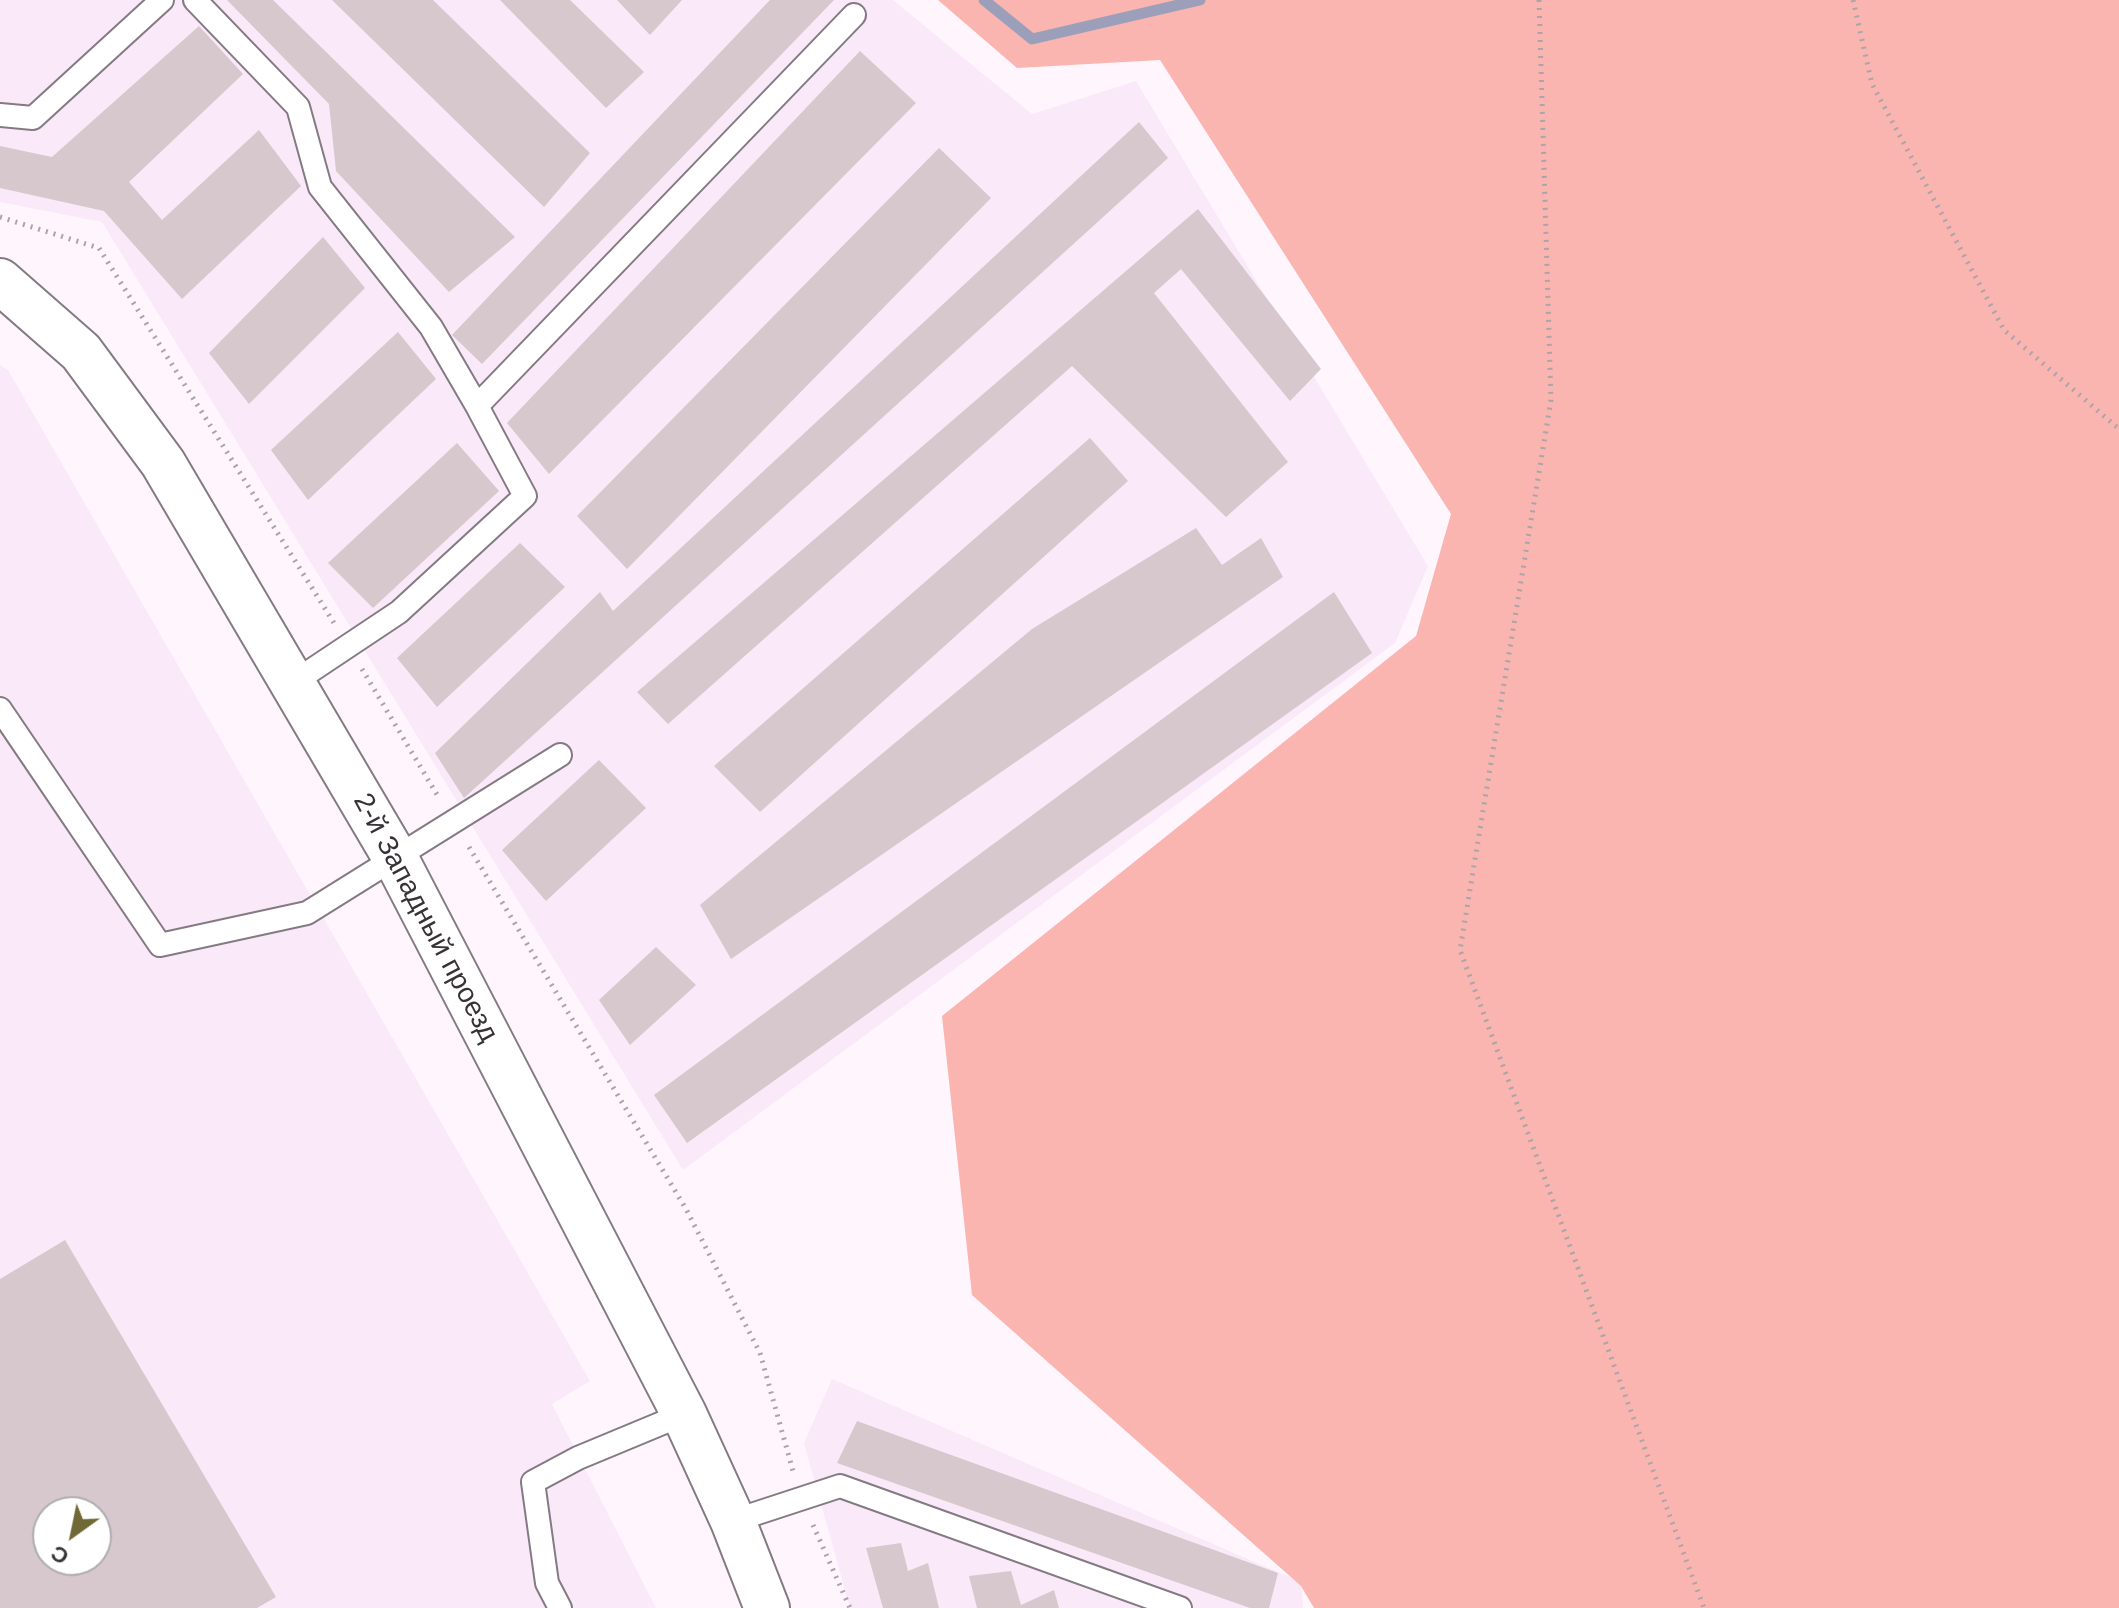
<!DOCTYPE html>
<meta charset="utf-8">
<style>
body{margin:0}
#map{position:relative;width:2119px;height:1608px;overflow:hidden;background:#fff6fd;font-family:Arial,sans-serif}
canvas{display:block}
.north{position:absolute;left:32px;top:1496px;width:80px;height:80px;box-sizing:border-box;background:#fff;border:2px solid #afadaf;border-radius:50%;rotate:213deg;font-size:22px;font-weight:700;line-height:32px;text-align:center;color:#373236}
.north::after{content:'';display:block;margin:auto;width:28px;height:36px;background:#706835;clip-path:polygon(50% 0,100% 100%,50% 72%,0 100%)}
</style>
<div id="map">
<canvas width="2119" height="1608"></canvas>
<div class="north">С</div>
</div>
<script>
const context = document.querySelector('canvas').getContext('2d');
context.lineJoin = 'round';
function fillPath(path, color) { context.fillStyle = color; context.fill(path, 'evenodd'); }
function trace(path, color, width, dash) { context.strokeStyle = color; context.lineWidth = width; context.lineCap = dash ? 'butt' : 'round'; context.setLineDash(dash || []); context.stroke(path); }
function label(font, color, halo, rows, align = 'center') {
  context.font = font + ' Arial,sans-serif'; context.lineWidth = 8; context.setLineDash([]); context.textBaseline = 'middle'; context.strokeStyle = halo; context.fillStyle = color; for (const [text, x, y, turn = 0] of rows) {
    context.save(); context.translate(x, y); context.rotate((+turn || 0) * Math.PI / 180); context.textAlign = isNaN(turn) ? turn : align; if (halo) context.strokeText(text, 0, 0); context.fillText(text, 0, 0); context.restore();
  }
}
fillPath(new Path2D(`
 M0 0H893L1032 114 1136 81 1428 566 1395 643 683 1170 102 222 0 202Z
 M0 365 8 370 590 1381 552 1404 656 1608H0ZM48 1512H96V1560H48Z
 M832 1379 1301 1582 1303 1608H850L804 1443Z`), '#fae9f8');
fillPath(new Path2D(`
 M938 0H2119V1608H1314L1301 1586 972 1295 942 1016 1416 636 1451 514 1160 60 1017 68Z`), '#fbb5b1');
trace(new Path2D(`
 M984 0 1032 39 1200 0`), '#9c9fba', 11);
fillPath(new Path2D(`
 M227 0H273L515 237 449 292 336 171 329 104Z
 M332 0H433L590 153 544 207Z
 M500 0H570L644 72 606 108Z
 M617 0H682L650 35Z
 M770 0H834L482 364 452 335Z
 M199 26 243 74 129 182 162 220 259 130 301 186 182 299 104 211 0 188V146L52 157Z
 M860 51 916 103 549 474 507 423Z
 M1139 122 1168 158 464 798 435 753 600 592 613 611Z
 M939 148 991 198 627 569 577 516Z
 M1198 209 1321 369 1290 401 1181 269 1154 293 1288 462 1226 517 1072 366 668 724 637 692Z
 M323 237 365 288 249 404 209 353Z
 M398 332 436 379 308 500 271 450Z
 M1090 438 1128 481 760 812 714 766Z
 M457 443 499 491 373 608 328 563Z
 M1196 528 1222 565 1261 538 1283 577 731 959 700 905 1032 629Z
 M520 543 565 587 437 707 397 658Z
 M1334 592 1372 653 687 1143 654 1095Z
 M599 760 646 808 546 901 502 850Z
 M656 947 696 985 630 1045 599 1000Z
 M65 1240 276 1597 257 1608H0V1279ZM48 1512H96V1560H48Z
 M857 1421 1278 1573 1269 1608H1250L837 1463Z
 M901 1543 908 1571 928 1563 939 1608H883L866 1548Z
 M1011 1571 1021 1605 1054 1590 1059 1608H977L969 1576Z`), '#d7c8cd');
const service = new Path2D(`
 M195 0 298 107 320 187 431 327 477 406
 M0 115 33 118 162 0
 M294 682 399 612 525 496 477 406 854 15
 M0 709 160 945 307 913 560 755
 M733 1521 840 1486 1180 1608
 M560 1608 547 1583 533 1482 578 1458 684 1414`);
const minor = new Path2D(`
 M0 281 81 352 163 463 396 859 684 1414 733 1521 767 1608`);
trace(service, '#847a83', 26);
trace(minor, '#847a83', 48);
trace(new Path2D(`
 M1539 0 1551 400 1460 950 1704 1608
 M1853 0 1872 84 2004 330 2119 429
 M0 217 99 248 334 623
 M362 669 439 798
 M469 847 686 1209 760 1353 793 1471
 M813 1525 850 1608`), '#aca4aa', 5, [2, 6]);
trace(service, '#fff', 22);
trace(minor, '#fff', 44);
label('28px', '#373236', '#fff', [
 ["2-й Западный проезд",425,918,62]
]);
</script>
